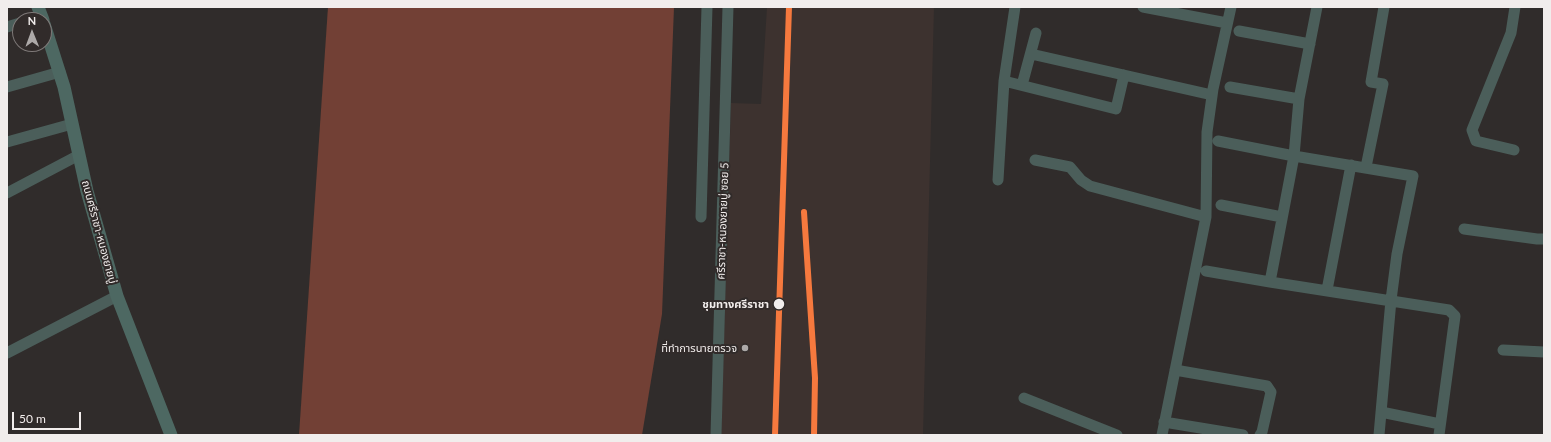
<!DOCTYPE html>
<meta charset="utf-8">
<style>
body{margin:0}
#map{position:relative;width:1551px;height:442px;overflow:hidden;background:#302c2b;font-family:Lato,sans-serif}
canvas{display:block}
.frame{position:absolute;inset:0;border:8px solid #f1edec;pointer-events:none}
.north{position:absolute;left:12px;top:12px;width:40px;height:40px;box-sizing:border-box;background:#312b2a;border:1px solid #7e7978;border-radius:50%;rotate:359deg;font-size:11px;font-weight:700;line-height:16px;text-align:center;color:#f1edec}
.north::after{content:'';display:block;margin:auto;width:14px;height:18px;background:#ada9a8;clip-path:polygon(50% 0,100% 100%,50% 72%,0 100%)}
.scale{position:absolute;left:12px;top:412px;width:69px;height:18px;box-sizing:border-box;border:2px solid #f1edec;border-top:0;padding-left:5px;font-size:12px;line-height:14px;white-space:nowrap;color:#f1edec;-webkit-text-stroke:3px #312b2a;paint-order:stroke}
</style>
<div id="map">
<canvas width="1551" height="442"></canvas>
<div class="frame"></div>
<div class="north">N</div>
<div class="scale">50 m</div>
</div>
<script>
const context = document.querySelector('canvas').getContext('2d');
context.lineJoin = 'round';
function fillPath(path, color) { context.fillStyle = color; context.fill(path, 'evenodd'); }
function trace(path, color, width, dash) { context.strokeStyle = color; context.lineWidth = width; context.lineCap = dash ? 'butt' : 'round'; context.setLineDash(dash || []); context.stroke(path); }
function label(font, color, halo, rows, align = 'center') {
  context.font = font + ' Lato,"Noto Sans Thai",sans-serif'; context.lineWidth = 4; context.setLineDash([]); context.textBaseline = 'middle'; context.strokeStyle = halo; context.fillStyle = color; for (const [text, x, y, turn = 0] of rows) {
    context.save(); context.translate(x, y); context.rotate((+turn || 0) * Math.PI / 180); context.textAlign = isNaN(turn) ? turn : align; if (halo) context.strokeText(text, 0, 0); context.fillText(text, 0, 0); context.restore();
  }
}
fillPath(new Path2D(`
 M767 7H934L923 435H721L731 103 761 104Z`), '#3d322f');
fillPath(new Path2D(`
 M328 7H674L662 314 642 435H299Z`), '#724035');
trace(new Path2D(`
 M1143 7 1227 23
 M31 20 42 17
 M7 27 20 23
 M1239 31 1310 44
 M1031 54 1212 95
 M1004 81 1116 109 1124 75
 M1022 85 1036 33
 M7 87 60 72
 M1230 87 1299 99
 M1218 141 1294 156 1413 176 1397 254 1391 300 1379 435
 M7 142 72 124
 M1514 150 1476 141 1472 130 1511 33 1515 7
 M1035 160 1070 167 1081 180 1090 186 1206 217
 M1366 167 1383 84 1371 82 1384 7
 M998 180 1004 81 1015 7
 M7 193 79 155
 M1221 205 1282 217
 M701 217 707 7
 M1464 229 1537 239H1544
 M1206 271 1270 282 1449 310 1455 316 1439 435
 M1270 282 1294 156 1299 99 1317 7
 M1327 290 1351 165
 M1503 350 1544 352
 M7 353 117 296
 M1175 370 1267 386 1271 392 1262 432 1260 435
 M1024 398 1117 435
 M1381 412 1440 424
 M1164 422 1243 435
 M716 435 728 7
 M1162 435 1206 217 1207 132 1213 89 1231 7`), '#4b5e5a', 11);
trace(new Path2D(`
 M38 7 43 20
 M44 24 64 87 87 191 117 296 171 435`), '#4d6862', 13);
trace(new Path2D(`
 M804 212 815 378 814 435
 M775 435 789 7`), '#f6793e', 6);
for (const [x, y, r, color] of [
 [779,304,6,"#f1edec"],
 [745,348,4,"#ada9a8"]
]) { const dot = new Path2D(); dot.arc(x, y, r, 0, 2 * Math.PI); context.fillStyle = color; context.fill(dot); trace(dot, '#312b2a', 1.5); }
label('11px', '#f1edec', '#312b2a', [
 ["ศรีราชา-หนองยายบู่ ซอย 5",723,221,-88],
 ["ถนนศรีราชา-หนองยายบู่",99,232,75]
]);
label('bold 11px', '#f1edec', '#312b2a', [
 ["ชุมทางศรีราชา",769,304]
], 'right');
label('11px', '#f1edec', '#312b2a', [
 ["ที่ทำการนายตรวจ",737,348]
], 'right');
</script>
